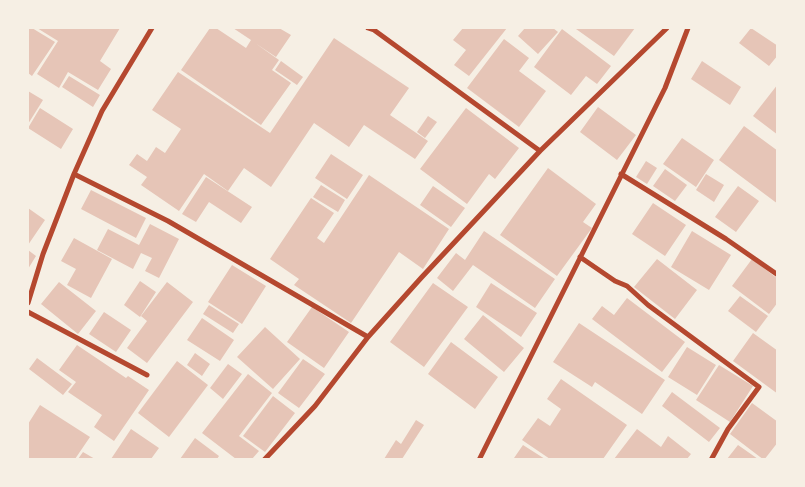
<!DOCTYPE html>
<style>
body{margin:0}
#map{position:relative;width:805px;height:487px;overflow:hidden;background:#f6efe4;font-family:Roboto,sans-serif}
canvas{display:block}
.frame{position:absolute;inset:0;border:29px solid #f6efe4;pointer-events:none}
</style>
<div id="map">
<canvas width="805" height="487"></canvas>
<div class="frame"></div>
</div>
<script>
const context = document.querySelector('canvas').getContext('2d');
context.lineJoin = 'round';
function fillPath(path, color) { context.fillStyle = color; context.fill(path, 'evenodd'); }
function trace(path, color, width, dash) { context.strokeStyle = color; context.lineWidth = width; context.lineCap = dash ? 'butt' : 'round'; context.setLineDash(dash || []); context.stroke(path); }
fillPath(new Path2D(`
 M28 28H32L55 42 32 76 28 73Z
 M37 28H120L100 61 111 69 98 90 68 72 59 88 37 74 58 41Z
 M210 28H216L246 48 251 40 233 28H279L291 35 276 57 255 43 279 60 272 70 291 83 261 125 181 70Z
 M463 28H507L469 76 454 65 466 50 453 40Z
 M525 28H553L558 32 538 54 518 36Z
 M577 28H635L614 56 576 29Z
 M751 28 778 46V55L769 66 739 43Z
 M562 29 611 66 597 84 586 76 571 95 534 67Z
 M334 38 409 88 390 115 428 141 415 159 364 125 349 147 314 123 271 187 244 168 228 191 204 174 179 211 141 185 147 177 129 165 137 154 147 161 156 147 165 153 181 129 152 110 178 72 270 133Z
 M504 39 529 58 519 71 546 91 519 127 467 88Z
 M281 61 303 77 297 85 275 70Z
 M702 61 741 87 730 105 691 79Z
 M69 76 100 95 93 107 62 87Z
 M778 84V135L753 116Z
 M28 91 43 100 28 124Z
 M598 107 636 135 617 160 580 132Z
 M40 108 73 129 61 149 28 128Z
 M466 108 519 148 495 179 489 174 467 204 420 169Z
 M428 116 437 122 425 138 417 132Z
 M744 126 778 151V204L719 160Z
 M682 138 714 160 696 187 663 164Z
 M331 154 363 175 347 199 315 178Z
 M646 161 657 168 647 184 636 177Z
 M548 168 596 204 583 222 592 228 557 276 500 235Z
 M665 169 687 185 675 201 653 186Z
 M706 174 724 185 714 202 696 190Z
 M369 175 449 229 423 269 399 252 351 323 294 285 299 279 270 259 311 198 334 213 317 238 324 243Z
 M206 177 252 207 241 223 209 202 196 222 182 214Z
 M321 185 345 200 338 212 313 197Z
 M433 186 465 208 451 227 420 205Z
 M738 186 759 201 736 232 715 217Z
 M91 190 146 218 136 238 81 209Z
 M653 203 686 225 665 256 632 234Z
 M28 208 45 220 28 245Z
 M150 224 179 239 159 278 145 271 152 258 141 253 133 269 97 250 108 229 139 245Z
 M484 231 555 279 535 308 473 265 453 291 437 278 456 253 465 260Z
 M692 231 731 255 709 290 671 267Z
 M74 238 112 259 91 298 67 285 76 269 61 261Z
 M28 250 36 256 28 269Z
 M657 259 697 290 675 319 634 287Z
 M752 259 778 279V302L769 314 732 286Z
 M232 265 266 286 242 324 208 302Z
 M140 281 156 292 140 317 124 305Z
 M59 282 96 311 78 334 41 304Z
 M167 282 193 302 147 363 127 348 147 321 141 316Z
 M433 283 468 307 424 367 390 342Z
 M491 283 537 313 521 337 476 307Z
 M740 296 768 316 756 332 728 311Z
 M627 298 685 342 662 372 592 319 602 306 614 315Z
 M209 305 239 324 233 333 203 314Z
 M312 307 349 332 324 368 287 342Z
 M104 312 131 330 116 352 89 334Z
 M483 315 524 348 504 372 464 339Z
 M202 318 234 340 220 361 187 340Z
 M579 323 665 380 642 414 595 382 592 387 553 362Z
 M265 327 300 359 273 389 237 357Z
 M753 333 778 351V394L733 361Z
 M451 342 498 377 475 409 428 374Z
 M77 345 126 378 128 376 149 390 114 441 94 427 102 415 68 392 76 382 59 370Z
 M687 347 716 365 697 395 668 377Z
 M195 353 210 364 202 376 187 365Z
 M37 358 72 384 63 395 29 369Z
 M303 359 325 374 299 408 278 393Z
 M177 361 208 385 169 437 138 413Z
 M228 364 242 374 223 399 210 388Z
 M719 365 753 386 730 422 696 400Z
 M248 374 272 393 239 436 259 451 252 459H236L202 433Z
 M561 379 627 425 603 459H550L522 440 538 418 550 426 561 409 547 399Z
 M672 392 720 428 709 442 662 406Z
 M273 396 295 413 265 452 243 436Z
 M752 403 778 422V442L764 460 730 434Z
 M40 405 90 437 75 459H28V424Z
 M416 420 424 425 402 459H384L396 440 401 444Z
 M131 429 159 448 151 459H111Z
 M637 429 661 447 668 436 691 454 687 459H614Z
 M195 438 219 456 217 459H180Z
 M523 445 545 459H516L514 458Z
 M738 445 758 459H727Z
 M83 452 95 459H78Z`), '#e6c5b7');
trace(new Path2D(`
 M368 28 374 30 540 151
 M74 174 168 221 368 337
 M621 174 726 239 778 275
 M580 257 615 281 627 286 648 305 759 387 728 429 711 460
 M28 303 43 254 74 174 102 111 152 28
 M28 312 147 375
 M264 460 315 406 368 337 421 278 540 151 667 28
 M479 460 665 88 688 28`), '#b5482f', 5);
</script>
